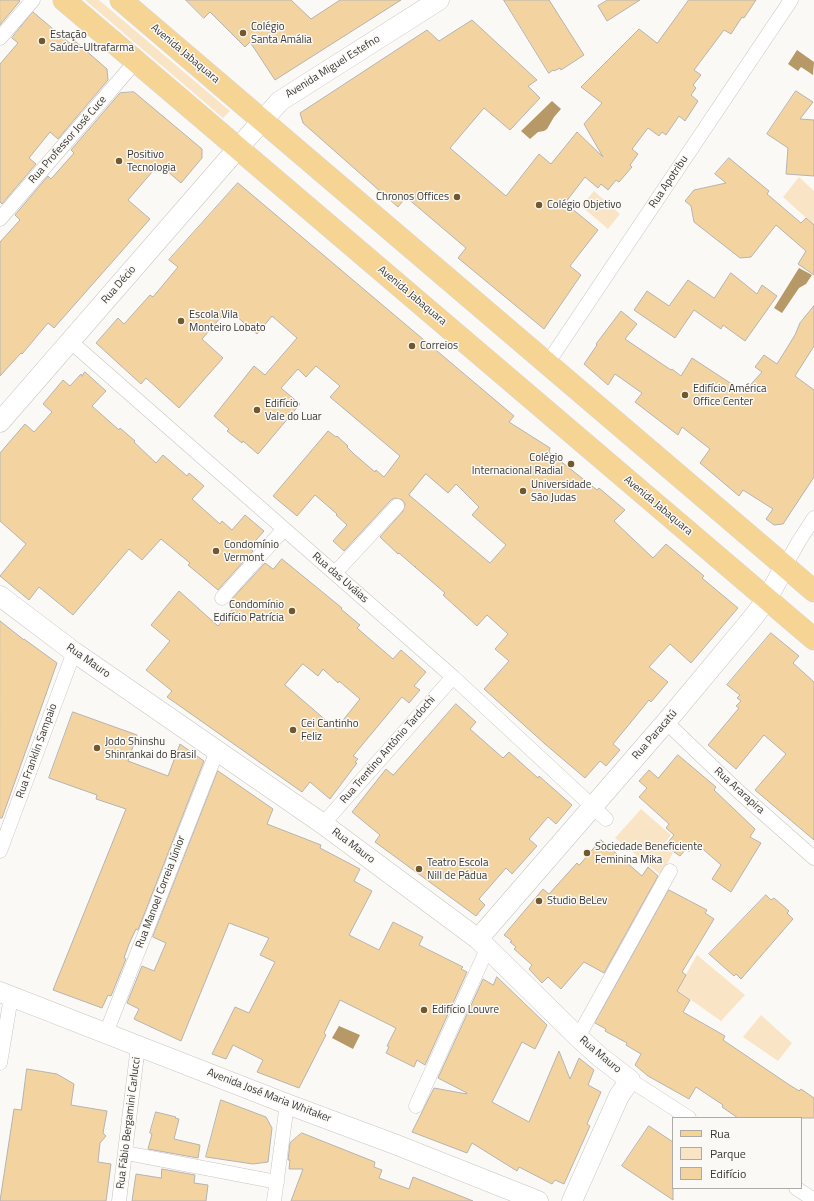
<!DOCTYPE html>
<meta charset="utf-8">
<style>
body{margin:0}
#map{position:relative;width:814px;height:1201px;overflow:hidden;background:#fbf9f5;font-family:"Titillium Web",sans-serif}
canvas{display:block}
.legend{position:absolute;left:672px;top:1117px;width:130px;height:72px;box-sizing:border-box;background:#fbf9f5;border:1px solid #adaba8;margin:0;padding:5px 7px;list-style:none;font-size:12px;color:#373735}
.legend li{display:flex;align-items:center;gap:8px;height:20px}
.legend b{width:20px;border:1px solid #adaba8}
</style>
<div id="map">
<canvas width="814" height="1201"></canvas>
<ul class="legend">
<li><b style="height:5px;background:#f6d494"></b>Rua</li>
<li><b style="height:11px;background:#f9e5c5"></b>Parque</li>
<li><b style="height:11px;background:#f3d4a1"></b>Edifício</li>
</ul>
</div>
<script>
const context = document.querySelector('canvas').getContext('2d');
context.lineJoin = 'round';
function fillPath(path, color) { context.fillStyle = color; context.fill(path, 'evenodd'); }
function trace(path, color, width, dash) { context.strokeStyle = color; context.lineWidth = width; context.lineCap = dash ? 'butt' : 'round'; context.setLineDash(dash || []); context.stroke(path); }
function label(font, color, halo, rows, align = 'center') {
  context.font = font + ' "Titillium Web",sans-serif'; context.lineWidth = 3; context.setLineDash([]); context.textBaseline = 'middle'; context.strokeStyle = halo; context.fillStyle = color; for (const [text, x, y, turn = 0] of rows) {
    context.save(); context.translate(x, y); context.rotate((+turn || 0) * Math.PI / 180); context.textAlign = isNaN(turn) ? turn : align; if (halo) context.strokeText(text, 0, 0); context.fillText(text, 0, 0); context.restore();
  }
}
fillPath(new Path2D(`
 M85 0H99L230 111 223 118Z
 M799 177 814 191V225L783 197Z
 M594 191 620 214 608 229 581 206Z
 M641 809 671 835 663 845 673 853 661 875 615 838Z
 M697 955 745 995 721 1021 677 990Z
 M761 1015 792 1043 778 1061 743 1037Z`), '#f9e5c5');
fillPath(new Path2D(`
 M797 50 814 62 813 75 801 67 798 71 788 64Z
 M552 101 561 109 554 117 547 129 544 131 538 132 530 139 521 131Z
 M799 268 812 275 806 284 799 288 782 313 774 308Z
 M339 1026 360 1035 353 1049 332 1038Z`), '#b69967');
const building = new Path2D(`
 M0 0H19L20 1 0 25Z
 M186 0H291L311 19 340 0H401L275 80 250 42 245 47 210 12 204 18Z
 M504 0H549L584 55 561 70 560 68 554 71 553 70 549 73Z
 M608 0H640L607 21 598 6Z
 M689 0H756L744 18 742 17 731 34 724 30 694 70 701 75 693 85 696 88 691 95 698 101 685 121 679 116 666 135 662 132 659 136 648 128 632 149 638 154 630 165 632 167 619 182 616 180 608 190 601 184 598 188 585 177 565 203 598 230 570 266 581 275 544 329 458 258 466 248 406 197 398 207 303 123 300 113 427 30 439 41 472 20 537 80 528 86 540 98 510 130 484 108 450 148 506 196 539 154 551 164 577 132 603 157 584 124 602 103 581 87 639 29 657 43Z
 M33 12 72 45 75 41 107 69 108 80 58 139 50 132 29 158 36 164 2 204 0 202V64L18 43 12 38Z
 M796 91 813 102 800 119 814 120V176L786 174 788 148 767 134Z
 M134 92 202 149V158L181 183 159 164 128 200 150 219 54 328 48 323 22 354 21 353 0 376V242L20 220 15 215 48 176 51 179 74 153 71 150 120 93Z
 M729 158 769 191 767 194 801 223 806 218 814 225V275L798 264 806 251 776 225 751 257 740 258 694 222 691 206 685 201 694 190 726 183 715 174Z
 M238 183 514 416 509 422 550 448 549 452 597 490 599 488 625 510 614 521 653 558 666 544 704 576 702 578 738 608 691 663 670 644 649 667 668 682 651 702 649 700 613 744 620 750 606 766 600 761 585 778 545 744 484 689 509 661 495 649 508 634 487 615 477 626 443 595 445 593 415 567 416 566 415 567 399 553 398 554 380 537 403 511 405 504 402 500 395 498 391 500 344 551 333 541 347 525 336 515 337 514 315 495 297 516 273 496 328 431 336 437 337 436 348 446 347 447 354 454 375 472 376 470 384 477 400 456 330 397 340 386 316 366 306 377 298 369 281 388 300 404 258 454 243 441 242 443 227 431 229 429 214 416 254 366 265 375 297 338 272 316 257 334 228 309 202 339 223 358 179 408 146 378 141 384 96 343 118 318 124 324 150 295 153 297 178 267 169 260ZM426 474 448 493 456 484 479 507 472 515 506 545 490 563 409 495Z
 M731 273 757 294 762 285 777 296 745 341 723 325 721 329 694 310 675 338 634 310 647 291 669 306 688 280 714 298Z
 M814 306V346L795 376 814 390V477L783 524 774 525 766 519 773 509 743 490 739 496 700 463 710 449 682 427 678 435 635 402 642 393 615 374 608 385 584 364 597 345 596 344 621 311 637 324 625 339 671 370 672 369 681 376 692 358 744 392 762 372 755 367 764 355 777 364 795 335 800 323Z
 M85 372 106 391 92 406 119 430 120 428 135 441 134 442 156 463 163 455 187 476 189 473 204 486 192 499 220 524 222 521 232 530 245 515 264 531 249 548 253 551 218 590 188 565 190 563 161 539 142 560 129 549 73 615 39 587 29 600 0 576 26 544 0 521V453L25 424 34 432 52 412 43 404 63 380 70 386 81 374 82 376Z
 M282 559 342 608 341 609 360 625 357 628 393 659 401 650 426 672 414 686 420 690 409 703 402 697 353 756 358 759 355 762 357 763 330 799 310 782 302 792 167 697 172 691 146 670 170 641 151 625 179 591 218 626 235 606 230 601 265 563 273 569ZM303 664 318 676 323 669 338 683 339 681 360 699 336 729 285 685Z
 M0 621 24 640V639L57 663 2 818H0Z
 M771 633 799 656 793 663 814 682V840L755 790 786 754 764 735 736 769 708 745 739 708 736 706 741 701 737 698 740 695 727 685Z
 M456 704 476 722 470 729 503 758 509 752 538 778 539 776 572 805 556 824 548 817 529 839 537 846 512 874 506 868 479 899 485 905 476 916 375 842 380 835 352 812 386 769 393 775Z
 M73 712 137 735 128 761 168 776 180 744 204 761 138 930 136 929 129 944 124 958 126 959 111 996 108 995 102 1008 53 990 126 809 96 799 97 795 49 778Z
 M678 755 716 787 714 790 755 829 750 837 761 843 731 892 712 879 721 865 696 843 689 852 686 849 680 856 665 846 674 835 666 828 669 824 639 797 647 788 639 781 649 770 658 778Z
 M218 771 273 809 267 824 321 845 320 848 360 869 354 881 372 891 349 935 379 950 393 922 423 937 419 945 463 967 461 969 467 972 425 1065 417 1060 414 1067 386 1053 389 1047 387 1046 396 1028 340 1000 324 1033 326 1035 299 1088 257 1072 263 1060 233 1045 226 1059 212 1054 235 1007 249 1013 275 962 260 955 269 938 229 923 181 1041 134 1019 139 1009 127 1003 142 966 154 971 166 943 153 937Z
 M601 840 642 876 648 867 658 876 604 973 584 962 561 989 548 977 542 983 529 969 532 965 514 949 516 947 510 942 512 941 504 935 543 889 549 894 577 863 579 865Z
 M669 890 707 910 705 913 714 919 682 972 686 975 677 991 690 1000 683 1012 725 1036 723 1040 788 1084 799 1091 801 1089 814 1098V1118H738L722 1107 723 1105 696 1087 689 1099 648 1076 635 1065 641 1054 626 1045 627 1043 605 1031 606 1029 595 1023Z
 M766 895 771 900 774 898 789 911 787 913 793 919 741 979 736 974 734 976 709 954Z
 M497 977 547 1025 535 1049 522 1042 492 1102 529 1122 559 1051 570 1079 579 1058 594 1070 588 1085 601 1092 587 1124 590 1126 564 1184 555 1180 552 1184 519 1167 517 1171 472 1143 467 1153 412 1132 434 1088 467 1094V1093L438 1078 483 979 493 985Z
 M27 1069 57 1074 74 1084 71 1105 107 1111 103 1133 106 1136 100 1143 98 1162 111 1164 106 1201H0L14 1109 21 1110Z
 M221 1100 266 1117 272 1128 268 1162 253 1164 206 1157Z
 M156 1112 176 1117 175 1118 179 1119 174 1139 200 1145 198 1158 148 1149 152 1134 150 1133Z
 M649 1126 673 1142V1200L622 1166Z
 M302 1133 375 1162 374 1167 382 1170 379 1178 409 1189 413 1177 473 1201H291L303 1169H289L290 1160H288L290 1143Z
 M162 1169 195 1175 194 1183 208 1185 206 1201H132L136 1174 161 1178Z`);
fillPath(building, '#f3d4a1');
trace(building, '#b5b3b0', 1);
const street = new Path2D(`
 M0 38 33 0
 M0 219 136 61
 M71 342 453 677 606 819
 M547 364 791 0
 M785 566 799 541 814 518
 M335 573 397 506
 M222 598 284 529
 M666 722 738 791 814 858
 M323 824 453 677
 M0 851 74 652
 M106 1033 217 751
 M578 1037 670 871
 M0 1063 11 997
 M630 1080 689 1118
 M416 1106 488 947
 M126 1153 277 1182
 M796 1188 814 1200
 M119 1201 138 1046
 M274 1201 287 1104`);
const secondary = new Path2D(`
 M0 422 238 148 280 101 439 0
 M0 596 74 652 323 824 478 939 578 1037 600 1057 630 1080 619 1096 572 1201
 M478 939 666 722 751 620 767 599 785 566
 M0 992 287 1104 397 1145 538 1201`);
const primary = new Path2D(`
 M64 0 814 639
 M121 0 814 591`);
trace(street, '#c8c6c2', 15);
trace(secondary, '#c8c6c2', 21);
trace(primary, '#d7d7d7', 23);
trace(street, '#fff', 14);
trace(secondary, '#fff', 20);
trace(primary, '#f6d494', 22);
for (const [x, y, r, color] of [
 [243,33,4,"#72582a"],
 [42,41,4,"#72582a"],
 [119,161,4,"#72582a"],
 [457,197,4,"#72582a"],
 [539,205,4,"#72582a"],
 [181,321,4,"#72582a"],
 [412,346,4,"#72582a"],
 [685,395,4,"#72582a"],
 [257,410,4,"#72582a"],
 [571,464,4,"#72582a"],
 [523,491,4,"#72582a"],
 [216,551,4,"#72582a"],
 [292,611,4,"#72582a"],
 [293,730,4,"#72582a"],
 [97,748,4,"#72582a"],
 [587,853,4,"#72582a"],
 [419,869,4,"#72582a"],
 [539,901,4,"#72582a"],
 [424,1010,4,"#72582a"]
]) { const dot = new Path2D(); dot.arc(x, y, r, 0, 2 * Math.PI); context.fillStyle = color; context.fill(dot); trace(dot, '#fbf9f5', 1.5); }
label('11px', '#373735', '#fbf9f5', [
 ["Colégio",251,27],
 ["Santa Amália",251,40],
 ["Estação",50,35],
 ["Saúde-Ultrafarma",50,48],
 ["Positivo",127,155],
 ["Tecnologia",127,168],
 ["Chronos Offices",449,197,"right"],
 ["Colégio Objetivo",547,205],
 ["Escola Vila",189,315],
 ["Monteiro Lobato",189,328],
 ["Correios",420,346],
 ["Edifício América",693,389],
 ["Office Center",693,402],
 ["Edifício",265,404],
 ["Vale do Luar",265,417],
 ["Colégio",563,458,"right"],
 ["Internacional Radial",563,471,"right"],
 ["Universidade",531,485],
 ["São Judas",531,498],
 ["Condomínio",224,545],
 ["Vermont",224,558],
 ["Condomínio",284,605,"right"],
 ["Edifício Patrícia",284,618,"right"],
 ["Cei Cantinho",301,724],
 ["Feliz",301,737],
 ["Jodo Shinshu",105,742],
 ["Shinrankai do Brasil",105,755],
 ["Sociedade Beneficiente",595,847],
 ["Feminina Mika",595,860],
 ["Teatro Escola",427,863],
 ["Nill de Pádua",427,876],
 ["Studio BeLev",547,901],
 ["Edifício Louvre",432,1010]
], 'left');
label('11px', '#373735', '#fbf9f5', [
 ["Avenida Jabaquara",185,54,40],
 ["Avenida Miguel Estefno",333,67,-32],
 ["Rua Professor José Cuce",68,140,-49],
 ["Rua Apotribu",669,182,-56],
 ["Rua Décio",119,285,-49],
 ["Avenida Jabaquara",412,296,40],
 ["Avenida Jabaquara",658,506,40],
 ["Rua das Uváias",340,578,41],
 ["Rua Mauro",88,661,35],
 ["Rua Paracatú",655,735,-49],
 ["Rua Trentino Antônio Tardochi",388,750,-49],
 ["Rua Franklin Sampaio",37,751,-70],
 ["Rua Ararapira",739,791,42],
 ["Rua Mauro",353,846,37],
 ["Rua Manoel Correia Júnior",161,892,-69],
 ["Rua Mauro",600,1055,40],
 ["Avenida José Maria Whitaker",269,1096,21],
 ["Rua Fábio Bergamini Carlucci",129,1123,-83]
]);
</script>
